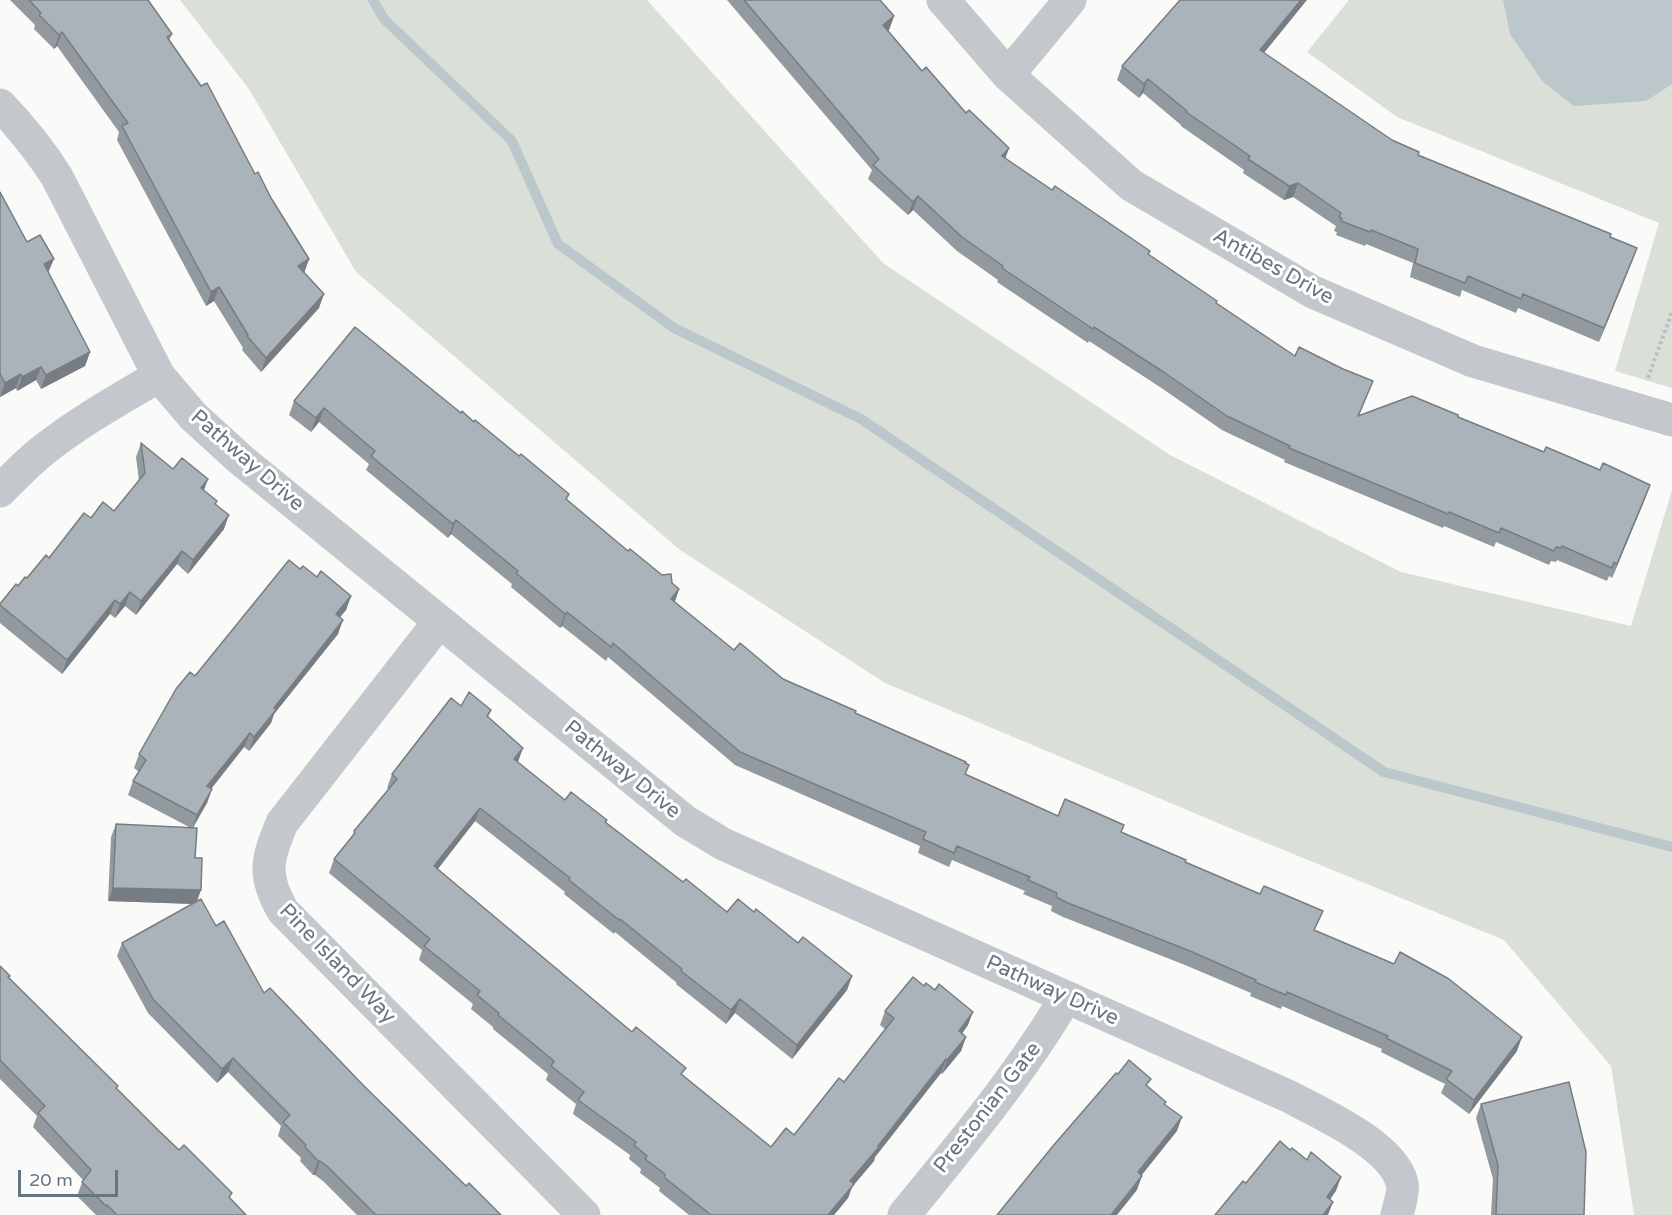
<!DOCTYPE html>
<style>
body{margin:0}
#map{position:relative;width:1672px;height:1215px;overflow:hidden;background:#fafaf8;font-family:"Varela Round",sans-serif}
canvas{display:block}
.scale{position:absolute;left:18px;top:1170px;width:100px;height:27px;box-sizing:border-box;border:3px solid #657683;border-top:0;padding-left:8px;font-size:18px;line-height:21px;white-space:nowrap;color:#657683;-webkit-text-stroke:4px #fff;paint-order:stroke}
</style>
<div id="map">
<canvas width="1672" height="1215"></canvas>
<div class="scale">20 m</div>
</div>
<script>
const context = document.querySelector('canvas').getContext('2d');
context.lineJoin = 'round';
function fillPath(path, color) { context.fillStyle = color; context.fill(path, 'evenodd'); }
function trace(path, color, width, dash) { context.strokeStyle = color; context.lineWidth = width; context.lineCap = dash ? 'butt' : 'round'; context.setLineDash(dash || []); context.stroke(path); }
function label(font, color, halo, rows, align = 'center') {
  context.font = font + ' "Varela Round",sans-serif'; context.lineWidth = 6; context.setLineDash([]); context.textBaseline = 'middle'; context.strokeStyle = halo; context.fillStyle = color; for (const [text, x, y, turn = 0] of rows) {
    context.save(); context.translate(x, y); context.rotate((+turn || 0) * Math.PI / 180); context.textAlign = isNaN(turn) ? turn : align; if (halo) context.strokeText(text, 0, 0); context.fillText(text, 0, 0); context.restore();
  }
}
fillPath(new Path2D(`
 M180 0H647L883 263 1170 455 1401 572 1631 626 1672 490V1215H1634L1611 1066 1504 940 1237 831 885 683 680 550 356 272 249 89Z
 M1349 0H1672V388L1615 371 1659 223 1397 117 1307 52Z`), '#dadfd7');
fillPath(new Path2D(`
 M1503 0H1672V84L1646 101 1574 106 1543 82 1510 34Z`), '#bbc7cb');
trace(new Path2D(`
 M373 0 384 19 512 141 558 244 674 328 861 419 1384 772 1672 847`), '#bbc7cb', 10);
trace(new Path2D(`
 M1648 378 1672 312`), '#bbbfc2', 4, [3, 3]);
trace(new Path2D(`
 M943 0 1008 75 1131 185 1313 292 1473 361 1672 420
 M1008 75 1070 0
 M0 105C22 128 40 150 57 177L159 376 193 416 240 459 685 821 723 844 1288 1096C1320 1113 1393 1145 1402 1183 1404 1190 1399 1207 1397 1215
 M0 491C13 478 26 464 41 452 77 423 118 400 159 376
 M439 622 282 823C267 859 262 875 283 911L584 1215
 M904 1215C961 1145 1020 1075 1066 997`), '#c3c8cc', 33);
fillPath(new Path2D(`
 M10 0H148L172 34 169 41 271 198 309 259 304 273 319 308 261 372 242 350 243 348 214 301 206 306 117 140 119 132 57 46 54 49 34 29 35 25Z
 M727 0H880L894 16 889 30 888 31 922 71 966 113 1009 148 1005 158 1148 254 1217 303 1295 356 1343 369 1373 381 1359 416 1458 417 1645 499 1612 578 1609 576 1607 581 1557 560 1556 562 1551 561 1549 565 1496 542 1494 547 1444 526 1443 528 1284 462 1285 460 1222 430 1160 387 1089 341 1088 343 997 282 998 280 957 251 913 210 908 215 868 179 872 170Z
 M1264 53 1392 140 1418 155 1637 248 1599 342 1518 308 1516 313 1462 290 1460 297 1410 277 1413 263 1366 244 1365 246 1336 235 1337 232 1334 231 1336 226 1293 197 1284 200 1243 173 1244 170 1181 126V125L1143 93 1139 98 1117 80 1122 66Z
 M0 192 27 242 48 273 90 352 85 366 41 389 36 380 17 391 16 388 0 397Z
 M355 327 567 500 628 551 679 589 675 602 734 650 783 679 855 713 969 765 965 774 1058 816 1124 825 1121 832 1185 863 1315 930 1517 1051 1469 1114 1441 1093 1445 1084 1381 1052 1382 1049 1282 1006 1281 1009 1250 996 1251 993 1185 965 1063 917 1051 911 1052 906 1023 894 1025 891 952 860 949 867 918 853 920 846 735 765 608 657 606 661 562 626 560 628 511 587 512 584 451 534 448 538 366 470 369 464 319 422 311 432 289 415 294 401Z
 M141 443 173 469 204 490 216 504 224 529 188 574 177 564 136 615 125 606 115 618 110 614 62 674 0 623V604L18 586 27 578 91 518 114 511 139 481 136 457Z
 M300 569 351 596 346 610 340 617 338 634 274 714 271 723 249 751 244 747 212 788 207 803 193 828 195 858 201 890 196 902 216 926 264 993 363 1085 466 1186 501 1215H357L323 1181 315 1175H313L300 1161 301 1158 278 1136 281 1126 228 1072 217 1083 148 1013 117 956 122 943 192 904 108 901 111 837 116 824 191 828 128 795 133 781 139 772 134 768 139 754 195 676Z
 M461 706 491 710 488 717 518 762 565 800 607 820 606 822 683 882 727 912H754L798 943 852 976 847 990 792 1059 735 1013 726 1024 676 984 677 983 615 932 614 934 564 894 565 892 475 821 438 869 683 1075 771 1147 794 1135 844 1082 885 1029 880 1025 885 1011 968 1025 962 1033 966 1037 961 1051 942 1074 941 1073 875 1157 874 1161 852 1187 848 1198 834 1215H689L659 1191 660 1188 640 1173 641 1169 629 1159 630 1155 573 1114 576 1104 546 1080 548 1074 493 1029V1027L471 1009 473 1004 419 960 422 950 329 873 334 859 353 835 354 831 389 789 387 788 392 774Z
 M0 966 9 978 117 1089 246 1215H96L77 1196 83 1180 33 1127 37 1116 0 1079Z
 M1481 1104 1584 1215H1491L1493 1179 1476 1118Z`), '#929a9f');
fillPath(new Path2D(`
 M1301 0H1307L1255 64 1260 50Z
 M894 16 889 30 878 39 883 25Z
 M62 32 57 46 54 49 59 35Z
 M1148 79 1143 93 1139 98 1144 84Z
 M1009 148 1004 162 1002 156Z
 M1298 183 1293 197 1284 200 1289 186Z
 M918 196 913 210 908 215 913 202Z
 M1637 248 1632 262 1599 342 1604 328Z
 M54 259 48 273 44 264Z
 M309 259 304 273 298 266Z
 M219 287 214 301 206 306 211 292Z
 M324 294 319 308 261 372 266 358Z
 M90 352 85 366 41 389 46 375Z
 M41 367 36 380 17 391 22 377Z
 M21 374 16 388 0 397 5 383Z
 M324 408 319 422 311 432 316 418Z
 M208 479 203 493 201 488Z
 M1650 485 1645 499 1612 578 1617 564Z
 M229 515 224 529 188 574 193 560Z
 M456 520 451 534 448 538 453 524Z
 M182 551 177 564 136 615 141 601Z
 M679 589 674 603 671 599Z
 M130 592 125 606 115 618 120 604Z
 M351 596 346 610 331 628 336 614Z
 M115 600 110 614 62 674 67 660Z
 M567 612 562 626 560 628 565 614Z
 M343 620 338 634 274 714 271 723 249 751 254 737 274 708Z
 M250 733 244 747 202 800 207 786Z
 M523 748 518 762 514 759Z
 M212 789 207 803 192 828 197 815Z
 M480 808 475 821 429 880 434 866Z
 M113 888 201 890 196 904 108 901Z
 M852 976 847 990 792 1059 797 1045Z
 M740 999 735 1013 726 1024 731 1010Z
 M973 1012 968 1025 954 1045 959 1031Z
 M966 1037 961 1051 942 1074 947 1060Z
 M1522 1037 1517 1051 1469 1114 1474 1100Z
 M233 1058 228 1072 217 1083 222 1069Z
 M946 1059 941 1073 875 1157 874 1161 852 1187 848 1198 834 1215H828L850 1181Z
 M1182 1117 1177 1131 1133 1186 1138 1172Z
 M318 1161H320L315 1175H313Z
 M1142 1176 1137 1190 1117 1215H1111Z
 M1341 1177 1336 1191 1322 1211 1327 1197Z
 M1333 1202 1328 1215H1323Z`), '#777d82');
const building = new Path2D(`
 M29 0H148L172 34 167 37 201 86 207 83 255 174 258 172 271 198 309 259 298 266 324 294 266 358 247 336 248 335 219 287 211 292 122 126 128 123 62 32 59 35 39 15 41 13Z
 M744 0H880L894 16 883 25 922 71 926 67 966 113 969 110 1009 148 1002 156 1052 190 1055 186 1150 251 1148 254 1217 301 1216 303 1295 356 1299 347 1343 369 1373 381 1358 416 1412 396 1458 415V417L1544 452 1546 447 1600 470 1603 463 1650 485 1617 564 1614 562 1612 568 1562 546 1561 548 1556 547 1554 551 1501 528 1499 533 1449 512 1448 514 1289 448 1290 446 1227 416 1165 373 1094 327 1093 329 1002 268 1003 266 962 237 918 196 913 202 873 165 879 159Z
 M1180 0H1301L1260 50 1392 140 1419 152 1418 155 1611 234 1610 237 1637 248 1604 328 1523 294 1521 299 1468 276 1465 283 1415 263 1418 249 1371 230 1370 232 1341 221 1342 218 1339 217 1341 213 1298 183 1289 186 1248 159 1250 156 1186 112 1187 111 1148 79 1144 84 1122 66Z
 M0 192 27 242 40 235 54 259 44 264 90 352 46 375 41 367 22 377 21 374 5 383 0 374Z
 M355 327 461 413 462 411 474 422 475 420 519 456 521 454 569 494 566 499 628 551 630 549 662 575 671 574 672 583 679 589 671 599 734 650 740 643 783 679 856 711 855 713 966 762 965 763 969 765 965 774 1058 816 1065 799 1124 825 1121 832 1186 860 1185 862 1260 894 1264 886 1323 911 1314 930 1394 964 1400 952 1449 979 1522 1037 1474 1100 1446 1079 1452 1071 1386 1038 1388 1036 1287 992 1286 995 1255 982 1256 980 1190 951 1068 903 1056 897 1057 893 1028 880 1030 877 957 846 954 853 923 839 926 832 740 752 613 643 611 647 567 612 565 614 516 573 518 571 456 520 453 524 371 456 375 451 324 408 316 418 294 401Z
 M141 443 173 469 182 458 208 479 201 488 217 501 215 504 229 515 193 560 182 551 141 601 130 592 120 604 115 600 67 660 0 605V604L16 584 18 586 25 577 27 578 46 555 49 558 84 513 91 518 103 502 114 511 145 473Z
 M289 560 300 569 303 566 317 577 321 571 351 596 336 614 343 620 274 708 276 710 254 737 250 733 207 786 212 789 197 815 133 781 146 760 139 754 176 689 190 672 195 676Z
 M469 692 491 710 487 716 523 748 514 759 565 800 571 792 607 820 605 822 683 882 686 879 727 912 738 899 754 912 756 909 798 943 803 937 852 976 797 1045 740 999 731 1010 681 971 682 969 620 919 619 920 569 880 570 878 480 808 434 866 632 1032 636 1027 686 1068 681 1074 771 1147 786 1128 794 1135 839 1078 844 1082 894 1018 885 1011 913 977 924 986 926 983 935 990 939 984 973 1012 959 1031 966 1037 947 1060 946 1059 878 1146 879 1147 850 1181 854 1184 828 1215H711L664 1177 665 1174 645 1159 647 1156 634 1145 636 1142 578 1100 584 1092 551 1066 554 1061 498 1015 499 1013 477 995 480 991 424 946 430 939 334 859 355 833 354 831 397 779 392 774 451 698 461 706Z
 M116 824 197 828 195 858H202L201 890 113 888Z
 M201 899 216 926 224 921 264 993 270 988 363 1085 466 1186 469 1183 501 1215H376L328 1167 320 1161H318L305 1147 306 1145 283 1122 290 1115 233 1058 222 1069 153 999 122 943Z
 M0 966 10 976 8 977 118 1086 116 1088 160 1132 179 1150 184 1145 232 1193 229 1197 246 1215H117L107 1205 106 1206 82 1182 91 1170 38 1113 45 1106 0 1060Z
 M1129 1060 1151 1079 1146 1085 1166 1102 1164 1104 1182 1117 1138 1172 1142 1176 1111 1215H997L1053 1146 1116 1073 1118 1074Z
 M1569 1082 1586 1152 1584 1215H1496L1498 1165 1481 1104Z
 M1280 1141 1290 1150 1292 1148 1307 1160 1311 1152 1341 1177 1327 1197 1333 1202 1323 1215H1215L1243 1181 1246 1183Z`);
fillPath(building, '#aab3b9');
trace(building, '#777d82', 1.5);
label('21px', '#657683', '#fff', [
 ["Antibes Drive",1273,267,29],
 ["Pathway Drive",247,461,41],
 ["Pathway Drive",622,770,39],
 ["Pine Island Way",337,964,46],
 ["Pathway Drive",1052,991,24],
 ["Prestonian Gate",988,1108,-52]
]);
</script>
